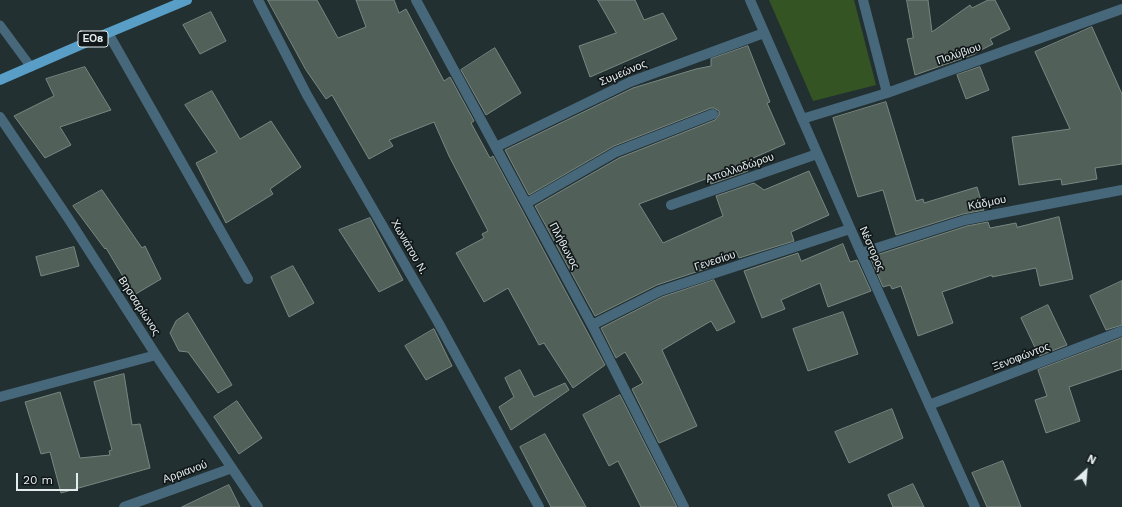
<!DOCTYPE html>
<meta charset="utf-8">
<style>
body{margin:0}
#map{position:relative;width:1122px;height:507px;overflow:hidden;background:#223032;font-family:"Work Sans",sans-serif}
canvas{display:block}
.north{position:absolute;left:1066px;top:451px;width:40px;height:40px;-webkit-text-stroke:3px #111718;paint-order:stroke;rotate:26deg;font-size:11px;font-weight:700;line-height:16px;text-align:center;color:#e4edee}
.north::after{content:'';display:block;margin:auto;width:14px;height:18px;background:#e4edee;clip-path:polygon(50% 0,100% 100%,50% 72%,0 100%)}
.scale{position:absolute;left:16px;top:473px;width:62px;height:18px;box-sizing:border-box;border:2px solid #e4edee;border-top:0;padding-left:5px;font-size:12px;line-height:14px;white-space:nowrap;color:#e4edee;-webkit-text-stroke:3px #111718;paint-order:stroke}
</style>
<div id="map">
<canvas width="1122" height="507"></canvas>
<div class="north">N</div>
<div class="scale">20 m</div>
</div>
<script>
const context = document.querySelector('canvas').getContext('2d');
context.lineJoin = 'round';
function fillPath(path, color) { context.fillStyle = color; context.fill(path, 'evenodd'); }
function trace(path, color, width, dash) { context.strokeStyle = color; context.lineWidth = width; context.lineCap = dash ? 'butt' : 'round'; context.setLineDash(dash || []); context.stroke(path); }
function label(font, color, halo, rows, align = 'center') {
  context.font = font + ' "Work Sans",sans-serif'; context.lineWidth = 3.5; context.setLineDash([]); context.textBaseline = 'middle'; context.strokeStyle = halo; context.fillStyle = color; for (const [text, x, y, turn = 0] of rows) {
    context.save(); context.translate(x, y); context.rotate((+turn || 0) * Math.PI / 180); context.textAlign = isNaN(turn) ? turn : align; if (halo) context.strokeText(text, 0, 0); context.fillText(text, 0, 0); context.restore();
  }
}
fillPath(new Path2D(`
 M769 0H854L876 85 813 101Z`), '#345423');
const building = new Path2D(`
 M268 0H317L338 38 366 27 356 0H394L399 13 406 9 444 81 450 77 474 121 471 123 490 158 493 156 605 365 573 388 544 343 539 345 508 288 484 302 456 253 484 238 482 234 488 231 449 156 434 122 389 140 393 146 369 159 332 95 326 99 306 70Z
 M598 0H635L644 20 663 13 677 39 590 77 579 46 616 33Z
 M907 0H928L932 32 970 5 972 8 988 0H995L1010 29 990 39 993 44 975 53V54L915 75 907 39 913 38Z
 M211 12 226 41 200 54 183 25Z
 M1092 27 1122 94V164L1095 168 1097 179 1062 185 1061 179 1019 185 1012 137 1070 129 1035 52Z
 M748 46 770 102 767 103 785 144 744 162 748 171 711 184 708 178 639 204 663 243 723 216 716 196 754 183 764 190 809 171 829 215 791 232 794 241 739 258 736 251 707 265 708 268 657 285 595 316 535 206 619 158 715 120 719 115V111L714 108H711L614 146 529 195 505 150 633 88 696 69 711 66V59Z
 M495 48 521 93 486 115 461 70Z
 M85 67 111 110 60 127 71 145 45 158 14 116 54 96 46 79Z
 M980 67 989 90 966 99 957 75Z
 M212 91 240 139 271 121 301 167 270 189 273 194 226 223 196 163 217 152 185 105Z
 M886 102 916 201 923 199 924 203 977 187 984 210 963 214 896 235 883 190 858 197 833 118Z
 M102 190 142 248 145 246 161 279 134 295 106 248 105 249 73 206Z
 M1059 217 1073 279 1040 286 1036 268 992 277V275L942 292 953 323 918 336 901 286 892 289 890 285 883 287 870 257 967 226 988 222 990 228 1016 223 1017 227Z
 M370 218 403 280 379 292 339 230Z
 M843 244 850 262 857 260 871 291 828 307 820 283 781 300 785 309 762 318 744 271 798 253 801 261Z
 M74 247 79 266 41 276 36 257Z
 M293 266 314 303 289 317 271 277Z
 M714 280 735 322 717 331 711 321 662 350 697 426 659 443 632 389 643 383 625 352 616 358 601 328 662 297Z
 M1122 281V325L1106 330 1090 296Z
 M1048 305 1067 345 1039 356 1021 318Z
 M843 312 858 354 808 371 793 329Z
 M188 313 232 385 218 393 188 352 179 351 170 333 176 321Z
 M434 329 452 366 426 380 405 346Z
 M1122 338V369L1069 387 1080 421 1046 433 1035 400 1047 396 1038 370Z
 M520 370 534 397 565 383 569 390 511 430 499 407 514 397 505 378Z
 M124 374 132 425 140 424 150 468 61 493 50 452 41 454 25 402 60 392 80 458 110 455 109 451 112 450 94 382Z
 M620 395 677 507H641L618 461 609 466 583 415Z
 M237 401 262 438 239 454 214 417Z
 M892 409 903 438 849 463 835 432Z
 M545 434 586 507H551L520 447Z
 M1003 461 1021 507H987L972 473Z
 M913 484 924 507H893L888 495Z
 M229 485 240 507H182Z`);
fillPath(building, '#52605a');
trace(building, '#798781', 1);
trace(new Path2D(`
 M0 25 31 67`), '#47677a', 9);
trace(new Path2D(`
 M258 0 307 95 438 322 539 507
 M416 0 592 325 684 507
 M750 0 861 253 975 507
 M863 0 887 93
 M108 33 248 279
 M0 117 68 218 156 355 258 507
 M802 119 887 93 1122 9
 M496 147 630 82 764 33
 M527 203 616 152 713 114
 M671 205 817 154
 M861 253 965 220 1122 190
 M592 325 660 291 850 229
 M0 397 156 355
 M929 405 1122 331
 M124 507 232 468`), '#47677a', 10);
trace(new Path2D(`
 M0 80 108 33 187 0`), '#599ec7', 10);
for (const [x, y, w] of [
 [93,39,30]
]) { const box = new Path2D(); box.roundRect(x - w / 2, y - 8, w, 16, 3); context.fillStyle = '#111718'; context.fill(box); trace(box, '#e4edee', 1); }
label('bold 10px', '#e4edee', null, [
 ["ΕΟ8",93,39]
]);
label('11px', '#e4edee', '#111718', [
 ["Πολύβιου",959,54,-19],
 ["Συμεώνος",623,73,-23],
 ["Απολλοδώρου",740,168,-19],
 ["Κάδμου",987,203,-11],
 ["Πλήθωνος",564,246,62],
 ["Χωνιάτου Ν.",409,247,60],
 ["Νέστορος",872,249,66],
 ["Γενεσίου",715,261,-18],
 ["Βησσαρίωνος",139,306,57],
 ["Ξενοφώντος",1021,357,-21],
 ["Αρριανού",185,472,-20]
]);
</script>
